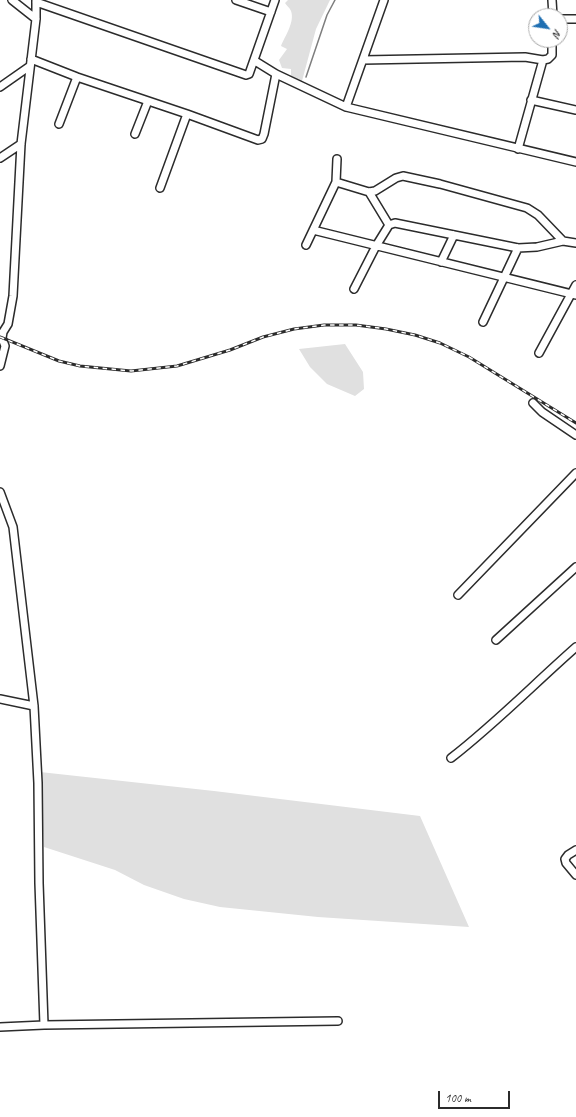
<!DOCTYPE html>
<style>
body{margin:0}
#map{position:relative;width:576px;height:1117px;overflow:hidden;background:#fff;font-family:Caveat,sans-serif}
canvas{display:block}
.north{position:absolute;left:528px;top:8px;width:40px;height:40px;box-sizing:border-box;background:#fff;border:1px solid #aaa;border-radius:50%;rotate:120deg;font-size:11px;font-weight:700;line-height:16px;text-align:center;color:#2b2b2b}
.north::after{content:'';display:block;margin:auto;width:14px;height:18px;background:#1f6fb2;clip-path:polygon(50% 0,100% 100%,50% 72%,0 100%)}
.scale{position:absolute;left:438px;top:1091px;width:72px;height:18px;box-sizing:border-box;border:2px solid #2b2b2b;border-top:0;padding-left:5px;font-size:12px;line-height:14px;white-space:nowrap;color:#2b2b2b;-webkit-text-stroke:3px #fff;paint-order:stroke}
</style>
<div id="map">
<canvas width="576" height="1117"></canvas>
<div class="north">N</div>
<div class="scale">100 m</div>
</div>
<script>
const context = document.querySelector('canvas').getContext('2d');
context.lineJoin = 'round';
function fillPath(path, color) { context.fillStyle = color; context.fill(path, 'evenodd'); }
function trace(path, color, width, dash) { context.strokeStyle = color; context.lineWidth = width; context.lineCap = dash ? 'butt' : 'round'; context.setLineDash(dash || []); context.stroke(path); }
fillPath(new Path2D(`
 M288 0H330L316 29 302 81 299 82 291 79V69L282 68 279 60 287 49 281 46C285 36 295 22 291 11 290 8 286 5 285 3Z
 M345 344 363 372 364 389 355 396 327 384 310 367 299 349Z
 M40 772 214 791 420 816 469 927 318 917 220 907 184 899 144 885 115 870 44 847Z`), '#e0e0e0');
trace(new Path2D(`
 M306 77 327 15 335 0`), '#7e7e7e', 1.5);
const minor = new Path2D(`
 M12 0 36 19
 M236 0 271 12
 M552 0 553 16
 M36 2 246 75 249 74 275 0
 M560 19H576
 M31 59 77 77 187 114 258 140 262 139 264 134 276 74
 M363 60 525 57 543 60
 M255 61 276 74 346 107 576 162
 M0 87 30 66
 M531 100 576 110
 M346 107 384 0
 M59 124 77 77
 M135 134 148 101
 M518 149 543 60 548 59 552 55V40
 M0 158 21 144
 M336 182 369 192 375 191 396 178 403 176 440 184 527 208 538 215 563 241
 M160 188 187 114
 M369 192 389 225
 M313 230 576 295
 M306 245 336 182 337 159
 M441 262 454 235
 M354 289 376 246 389 225 395 223 518 248 537 247 563 241 576 243
 M483 322 518 248
 M539 353 576 285
 M0 366 5 346 2 338 3 332 8 324 13 296 21 144 36 19V0
 M533 403 542 412 576 435
 M0 492 13 527 34 706 38 783 39 883 44 1025 0 1027
 M458 595 576 473
 M496 640 576 567
 M0 699 34 706
 M451 758C495 724 534 684 576 647
 M576 850 568 855 565 859 566 863 576 875
 M44 1025 338 1021`);
trace(minor, '#2b2b2b', 10);
trace(minor, '#fff', 7);
const rail = new Path2D(`
 M0 337 59 361 80 366 131 371 177 366 230 350 263 337 294 329 324 325H356L386 329 415 335 440 343 469 357 576 423`);
trace(rail, '#2b2b2b', 3);
trace(rail, '#fff', 1.5, [4.5]);
</script>
